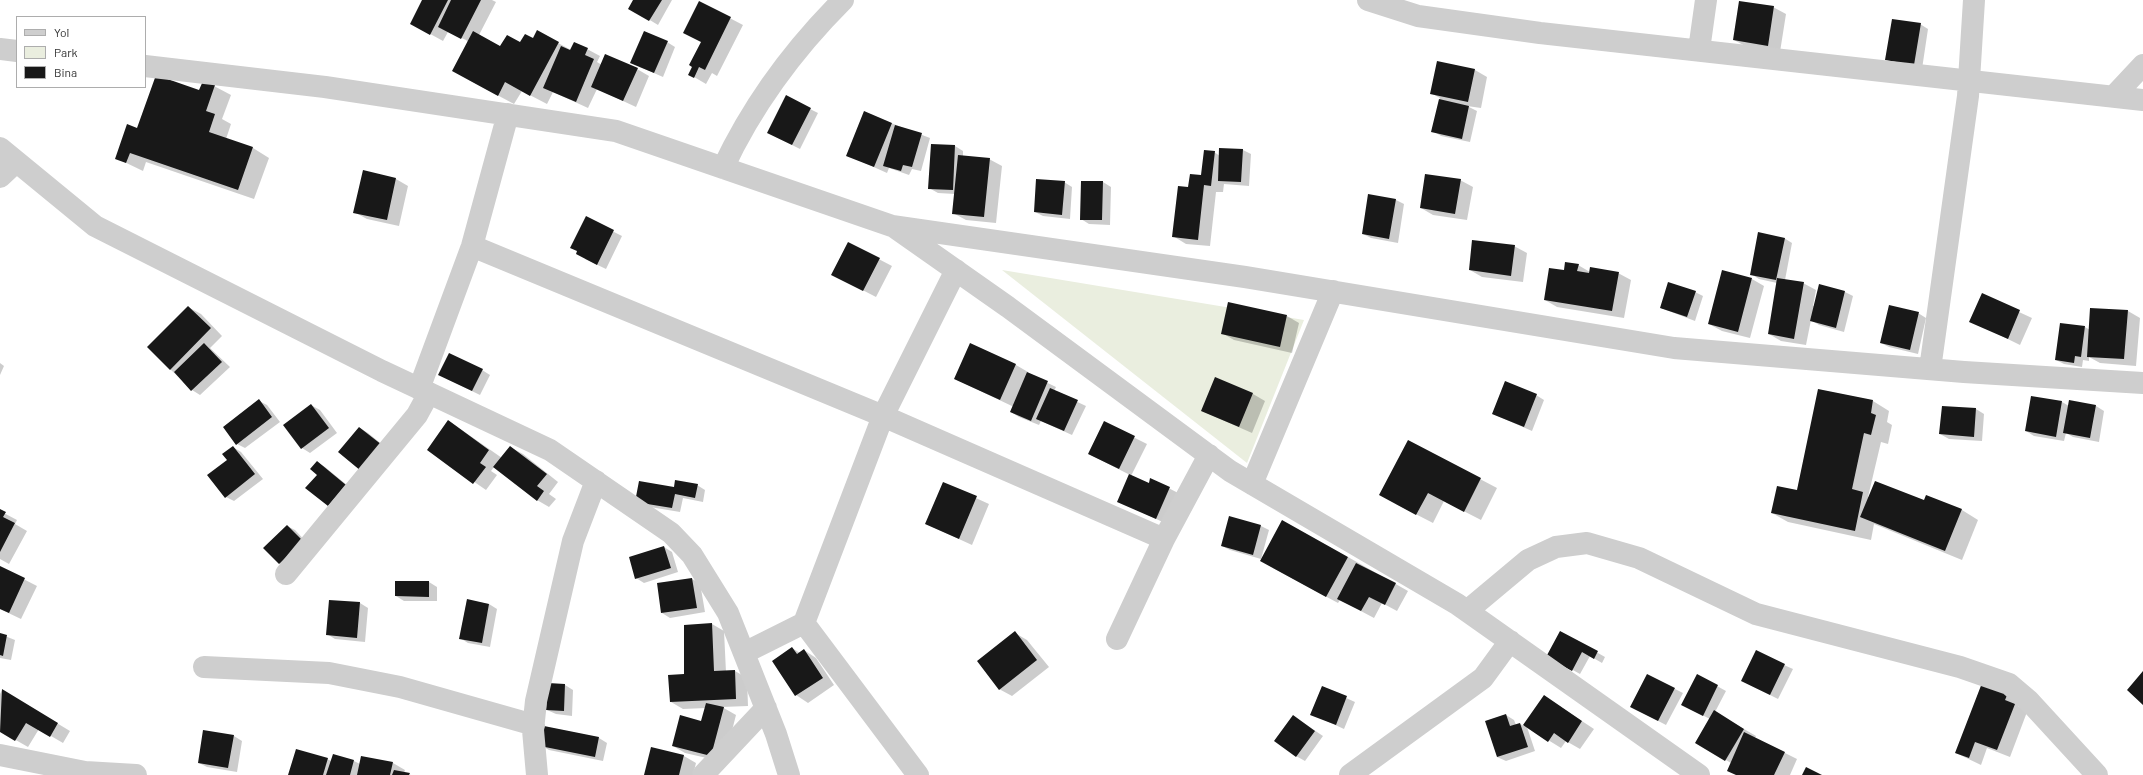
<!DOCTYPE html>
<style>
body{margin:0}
#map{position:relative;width:2143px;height:775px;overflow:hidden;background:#fff;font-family:Barlow,sans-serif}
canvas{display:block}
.legend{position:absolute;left:16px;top:16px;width:130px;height:72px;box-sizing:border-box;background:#fff;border:1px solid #adadad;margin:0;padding:5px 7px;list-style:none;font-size:12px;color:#313131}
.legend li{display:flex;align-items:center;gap:8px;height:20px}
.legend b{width:20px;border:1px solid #adadad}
</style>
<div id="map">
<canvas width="2143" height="775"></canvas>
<ul class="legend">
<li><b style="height:5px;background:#cecece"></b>Yol</li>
<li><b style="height:11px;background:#eaeedf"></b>Park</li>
<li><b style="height:11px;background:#181818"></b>Bina</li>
</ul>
</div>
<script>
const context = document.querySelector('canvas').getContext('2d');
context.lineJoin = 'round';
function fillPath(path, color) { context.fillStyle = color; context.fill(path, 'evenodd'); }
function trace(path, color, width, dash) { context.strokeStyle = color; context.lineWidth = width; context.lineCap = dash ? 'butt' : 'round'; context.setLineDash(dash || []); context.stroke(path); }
fillPath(new Path2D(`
 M1002 270 1304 320 1247 463Z`), '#eaeedf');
fillPath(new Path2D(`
 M423 0H492L496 2 479 35 501 47 533 40 538 32 571 50 587 49 600 56 597 62 602 65 637 69 649 76 636 107 597 89 588 108 553 92 547 104 522 91 514 104 469 80 468 42 466 40 448 32 443 41 423 30Z
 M635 0H672L658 25 630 8Z
 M699 2 743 25 717 76 712 73 706 84 689 74 702 42Z
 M1773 7 1786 14 1780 52 1747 47 1734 40Z
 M1920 24 1928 29 1922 69 1895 65 1887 60Z
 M667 42 675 47 663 77 640 67Z
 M1475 70 1487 77 1481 108 1467 106 1477 111 1470 142 1441 136 1433 131 1440 98 1431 93Z
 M214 86 231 95 222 119 231 124 226 139 253 148 269 158 254 199 146 162 143 171 116 158 138 130 200 91Z
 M810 109 818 113 800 149 776 137Z
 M891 123 930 138 921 171 912 169 909 175 889 168 887 173 847 155Z
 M932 145 955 146 963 151V156L989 159 1002 166 996 223 966 220 953 213 955 194 938 193 929 188Z
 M1243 150 1251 154 1249 186 1224 184 1223 192H1216L1210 246 1186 244 1173 236 1189 188 1202 176 1214 152 1220 156Z
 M364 171 396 179 408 186 399 226 367 219 354 212Z
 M1460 180 1473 187 1467 220 1433 215 1421 208Z
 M1064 182 1072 187 1070 219 1043 216 1035 212Z
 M1103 182 1111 187 1110 225 1089 224 1081 219Z
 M1369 195 1396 200 1404 204 1398 243 1371 238 1363 234Z
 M586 218 622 236 606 269 585 259Z
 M1784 238 1792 243 1785 280 1803 283 1816 290 1813 306H1815L1820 285 1845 292 1853 296 1844 332 1819 325 1811 320 1806 345 1781 341 1769 334 1777 283 1759 279 1751 274Z
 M848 243 892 266 876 297 845 281Z
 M1514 246 1527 253 1523 282 1482 277 1470 270Z
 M1578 265 1590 272 1618 273 1631 280 1624 318 1557 307 1545 300 1565 271Z
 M1752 279 1764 286 1750 338 1722 331 1709 324Z
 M1695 292 1703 296 1695 321 1661 308Z
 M1982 295 2032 318 2020 345 1971 321Z
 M188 307 201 314 222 336 210 348 230 367 200 395 192 390 170 369Z
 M2128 311 2140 318 2136 366 2100 363 2089 357V361L2083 360 2082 367 2064 364 2056 360 2085 327 2090 330Z
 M1918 313 1926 318 1918 354 1889 347 1881 343Z
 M1287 316 1299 323 1292 353 1234 340 1222 333Z
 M971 344 1016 365 1028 372 1027 373 1056 387 1054 391 1086 406 1072 435 1041 421 1039 425 1019 417 1011 412 1014 407 955 379Z
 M0 363 4 366 0 375Z
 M482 370 490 375 480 395 447 379Z
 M1819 390 1873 401 1889 411 1887 422 1892 425 1888 444 1881 442 1868 497 1924 502 1927 496 1962 510 1978 520 1962 560 1874 524 1871 540 1788 522 1772 513 1797 491Z
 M1253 394 1265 401 1252 433 1202 411Z
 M1536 395 1544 400 1532 431 1493 414Z
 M2032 397 2062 402 2069 406 2070 401 2096 406 2104 411 2099 442 2073 437 2066 433 2064 441 2034 436 2026 431Z
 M259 401 267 405 280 422 245 448 237 444Z
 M311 405 320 410 337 433 310 453 302 448Z
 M1976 409 1984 414 1982 441 1949 439 1940 434Z
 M449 421 502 458 510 447 523 454 558 482 549 494 556 499 549 507 537 500 494 467 491 471 497 475 486 490 428 450Z
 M1105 423 1147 444 1131 476 1149 484 1151 479 1182 495 1169 525 1118 501 1130 475 1089 454Z
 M360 428 368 433 389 450 340 452Z
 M1408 441 1497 488 1481 520 1444 501 1433 523 1396 504Z
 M233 447 241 452 263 479 234 501 226 497 228 460Z
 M317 462 325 467 353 490 318 474Z
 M943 483 989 504 972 545 926 524Z
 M697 485 705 490 703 502 683 498 680 512 644 506Z
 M0 511 17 520 15 524 27 531 9 564 0 559Z
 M1230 517 1261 526 1269 530 1261 559 1230 550 1222 546Z
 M287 526 295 530 310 546 288 568 279 563Z
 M664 547 672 552 678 572 644 583 636 578Z
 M1348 557 1408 591 1397 611 1382 603 1374 618 1340 600 1338 603 1273 568Z
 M0 567 37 586 21 619 0 609Z
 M692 579 700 583 705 612 670 618 662 613Z
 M429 582 437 587V601H404L396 596Z
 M467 600 489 604 497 609 490 647 468 643 460 638Z
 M330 601 360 603 368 608 365 642 335 639 327 634Z
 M712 624 724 631 726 672 735 671 747 678 748 706 722 707 736 715 724 762 685 753 673 746 702 722 706 708 683 709 671 702Z
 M1561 632 1605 657 1602 663 1590 656 1580 674 1548 656Z
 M1015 633 1027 640 1049 667 1012 696 999 689Z
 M0 634 15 640 11 660 0 658Z
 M792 648 800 653 804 650 816 658 834 685 808 703 796 695Z
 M1784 665 1793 669 1778 699 1750 685Z
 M1697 675 1726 691 1715 712 1756 736 1755 738 1797 759 1790 775H1736L1731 763 1696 742 1710 719 1690 709Z
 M549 684 565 685 573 690 572 716 556 714 547 710Z
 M1982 684 2020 701 2018 706 2027 712 2010 757 1987 748 1981 765 1956 753Z
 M1322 687 1355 702 1344 729 1311 714Z
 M1675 689 1683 693 1666 725 1639 711Z
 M2 690 70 731 63 743 39 729 28 747 0 731V694Z
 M1544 696 1594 729 1580 749 1566 741 1561 748 1527 727 1535 751 1506 761 1497 757 1506 715 1514 720 1516 725 1520 724 1524 726Z
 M1293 716 1323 736 1305 761 1296 756Z
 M234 736 242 741 237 772 207 767 199 763Z
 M599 738 607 743 603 761 549 750 541 745Z
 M652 748 684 756 696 763 693 775H645Z
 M327 759 331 761H354L360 764 393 763 405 770 404 773 411 775H290Z`), '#0003');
fillPath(new Path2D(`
 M422 0H448L430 35 410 24Z
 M451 0H481L461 39 438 27Z
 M633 0H662L649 21 628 9Z
 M699 1 731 17 705 70 699 67 694 78 688 75 692 67 689 65 701 42 683 33Z
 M1739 1 1774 6 1768 46 1733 40Z
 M1892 19 1921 23 1914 65 1885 60Z
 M537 30 559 42 530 96 505 82 498 96 452 71 473 31 500 46 507 35 520 42 525 34 533 38Z
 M644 31 668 41 654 73 630 63Z
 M574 42 588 48 585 55 594 59 576 102 543 88 561 46 570 50Z
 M605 54 638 68 623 101 591 87Z
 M1437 61 1475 69 1468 102 1430 94Z
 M156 75 199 90 203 81 215 85 206 111 215 114 209 132 253 147 238 190 130 153 126 163 115 159 127 124 137 128Z
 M786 95 811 108 792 145 767 133Z
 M1439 99 1469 106 1462 139 1431 132Z
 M864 111 892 123 874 167 846 156Z
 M895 125 922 133 912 167 903 165 901 171 883 166Z
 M931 144 955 145 953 190 928 189Z
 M1219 148 1243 149 1241 182 1218 181Z
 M1204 150 1215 151 1211 186 1204 185 1198 240 1172 237 1178 186 1188 187 1190 174 1201 175Z
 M958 155 990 158 984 217 952 214Z
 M363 170 396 178 387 220 353 213Z
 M1425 174 1461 179 1455 214 1420 208Z
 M1036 179 1065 181 1062 215 1034 212Z
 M1081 181H1103L1102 220H1080Z
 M1368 194 1396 199 1389 239 1362 234Z
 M586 216 614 230 597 265 576 254 577 251 570 248Z
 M1758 232 1785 238 1776 280 1750 275Z
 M1472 240 1515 245 1511 276 1469 270Z
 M848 242 880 258 863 291 831 275Z
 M1565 262 1579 264 1577 271 1589 273 1590 267 1619 272 1612 311 1544 300 1549 268 1564 270Z
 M1722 270 1752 278 1738 332 1708 324Z
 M1777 278 1804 282 1794 339 1768 334Z
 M1668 282 1696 291 1687 317 1660 308Z
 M1819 284 1845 291 1836 328 1810 321Z
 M1982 293 2020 310 2008 339 1969 322Z
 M1228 302 1287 315 1280 347 1221 334Z
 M1889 305 1919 312 1910 350 1880 343Z
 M188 306 211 328 170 370 147 347Z
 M2090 308 2128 310 2124 359 2087 357Z
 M2060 323 2085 326 2081 357 2075 356 2074 363 2055 360Z
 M204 343 222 362 191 391 174 372Z
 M970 343 1016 364 1000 400 954 379Z
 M449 353 483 369 472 391 438 375Z
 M1027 372 1048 381 1031 421 1010 412Z
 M1215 377 1253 393 1239 427 1201 411Z
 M1505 381 1537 394 1524 427 1492 414Z
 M1050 388 1078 400 1064 431 1036 419Z
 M1818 389 1873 400 1871 413 1876 415 1871 435 1864 433 1852 489 1863 492 1855 531 1771 513 1777 486 1797 490Z
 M2031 396 2062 401 2056 437 2025 431Z
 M259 399 272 417 236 445 223 427Z
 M2069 400 2096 405 2090 438 2063 433Z
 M311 404 329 428 301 449 283 425Z
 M1942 406 1976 408 1974 437 1939 434Z
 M448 420 489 450 480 463 486 467 473 484 427 450Z
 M1104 421 1135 436 1119 469 1088 454Z
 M359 427 382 445 361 471 338 452Z
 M1408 440 1481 478 1464 512 1428 493 1416 515 1379 495Z
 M233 446 255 474 225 498 207 475 227 460 222 454Z
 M510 446 547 474 537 486 544 491 537 501 493 467Z
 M317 461 346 485 328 506 305 488 317 475 310 469Z
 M1129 474 1149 483 1150 478 1170 487 1156 519 1117 502Z
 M675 480 698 484 695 498 675 494 672 508 635 502 639 481 674 487Z
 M1875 481 1924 500 1926 495 1962 509 1945 551 1860 517Z
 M943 482 977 496 959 539 925 524Z
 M0 509 6 512 3 517 15 523 0 552Z
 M1229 516 1261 525 1253 555 1221 546Z
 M1282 520 1348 557 1326 597 1260 561Z
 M287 525 303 541 279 564 263 548Z
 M664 546 671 568 635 579 629 557Z
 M1356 563 1396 583 1385 605 1369 597 1361 611 1337 599Z
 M0 566 25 578 9 613 0 609Z
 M692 578 697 608 661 613 657 583Z
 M395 581H429V597L395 596Z
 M467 599 489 604 482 643 459 639Z
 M329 600 360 602 357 638 326 635Z
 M712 623 714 671 735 670 736 699 670 702 668 675 684 674V625Z
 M1015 631 1037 660 999 690 977 661Z
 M1560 631 1598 651 1594 659 1582 652 1572 671 1546 657Z
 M0 633 7 635 3 656 0 655Z
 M792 647 797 654 804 649 823 678 795 696 772 661Z
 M1756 650 1785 664 1770 695 1741 681Z
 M2143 671V705L2127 690Z
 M1647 674 1675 688 1658 721 1630 707Z
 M1697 674 1718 685 1703 716 1681 705Z
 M548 683 565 684 564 711 546 710Z
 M1982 683 2008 693 2005 700 2015 704 1997 750 1975 742 1969 758 1955 753Z
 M1322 686 1347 696 1336 725 1310 715Z
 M2 689 58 723 50 737 26 723 15 741 0 732Z
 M1544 695 1582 721 1568 743 1554 733 1548 742 1523 725Z
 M706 703 724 707 711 756 672 746 680 715 701 721Z
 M1714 710 1744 729 1725 761 1695 743Z
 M1506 714 1510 726 1520 723 1528 747 1497 757 1485 721Z
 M1293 715 1315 731 1296 757 1274 741Z
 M544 726 599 737 595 757 540 746Z
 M203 730 234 735 228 768 198 763Z
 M1744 732 1785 752 1774 775H1736L1727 771Z
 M651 747 684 755 679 775H644Z
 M296 749 328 758 323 775H288Z
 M333 754 354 760 350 775H326Z
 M361 756 393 762 390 775H357Z
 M1806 767 1822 775H1802Z
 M394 770 410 773 409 775H392Z`), '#181818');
trace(new Path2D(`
 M1368 0 1418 16 1540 33 2143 100
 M0 49 17 51
 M1699 50 1706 0
 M145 66 325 87 616 131 892 226 1245 277 1674 348 1964 372 2143 383
 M2114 96 2143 65
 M0 148 95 226 382 371 550 450 671 533 692 555 728 613 776 734 789 775
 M723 168C752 106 794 49 843 0
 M0 177 16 162
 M897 229 1008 307 1230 471 1457 604 1699 775
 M472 246 883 416 1164 539
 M1930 369 1968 96 1974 0
 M419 389 472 246 508 114
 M1252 484 1333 291
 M286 574 417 415 429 393
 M1467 611 1528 560 1556 547 1587 543 1639 558 1756 614 1960 667 2009 684 2029 701 2097 775
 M804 623 918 775
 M1117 639 1164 539 1209 455
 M744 653 804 623 883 416 956 270
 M204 667 329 673 400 687 534 725
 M0 755 85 772 136 775
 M537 775 533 730 536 701 573 541 596 481
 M703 775 766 708
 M1350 775 1483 678 1510 641`), '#cecece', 22);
</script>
